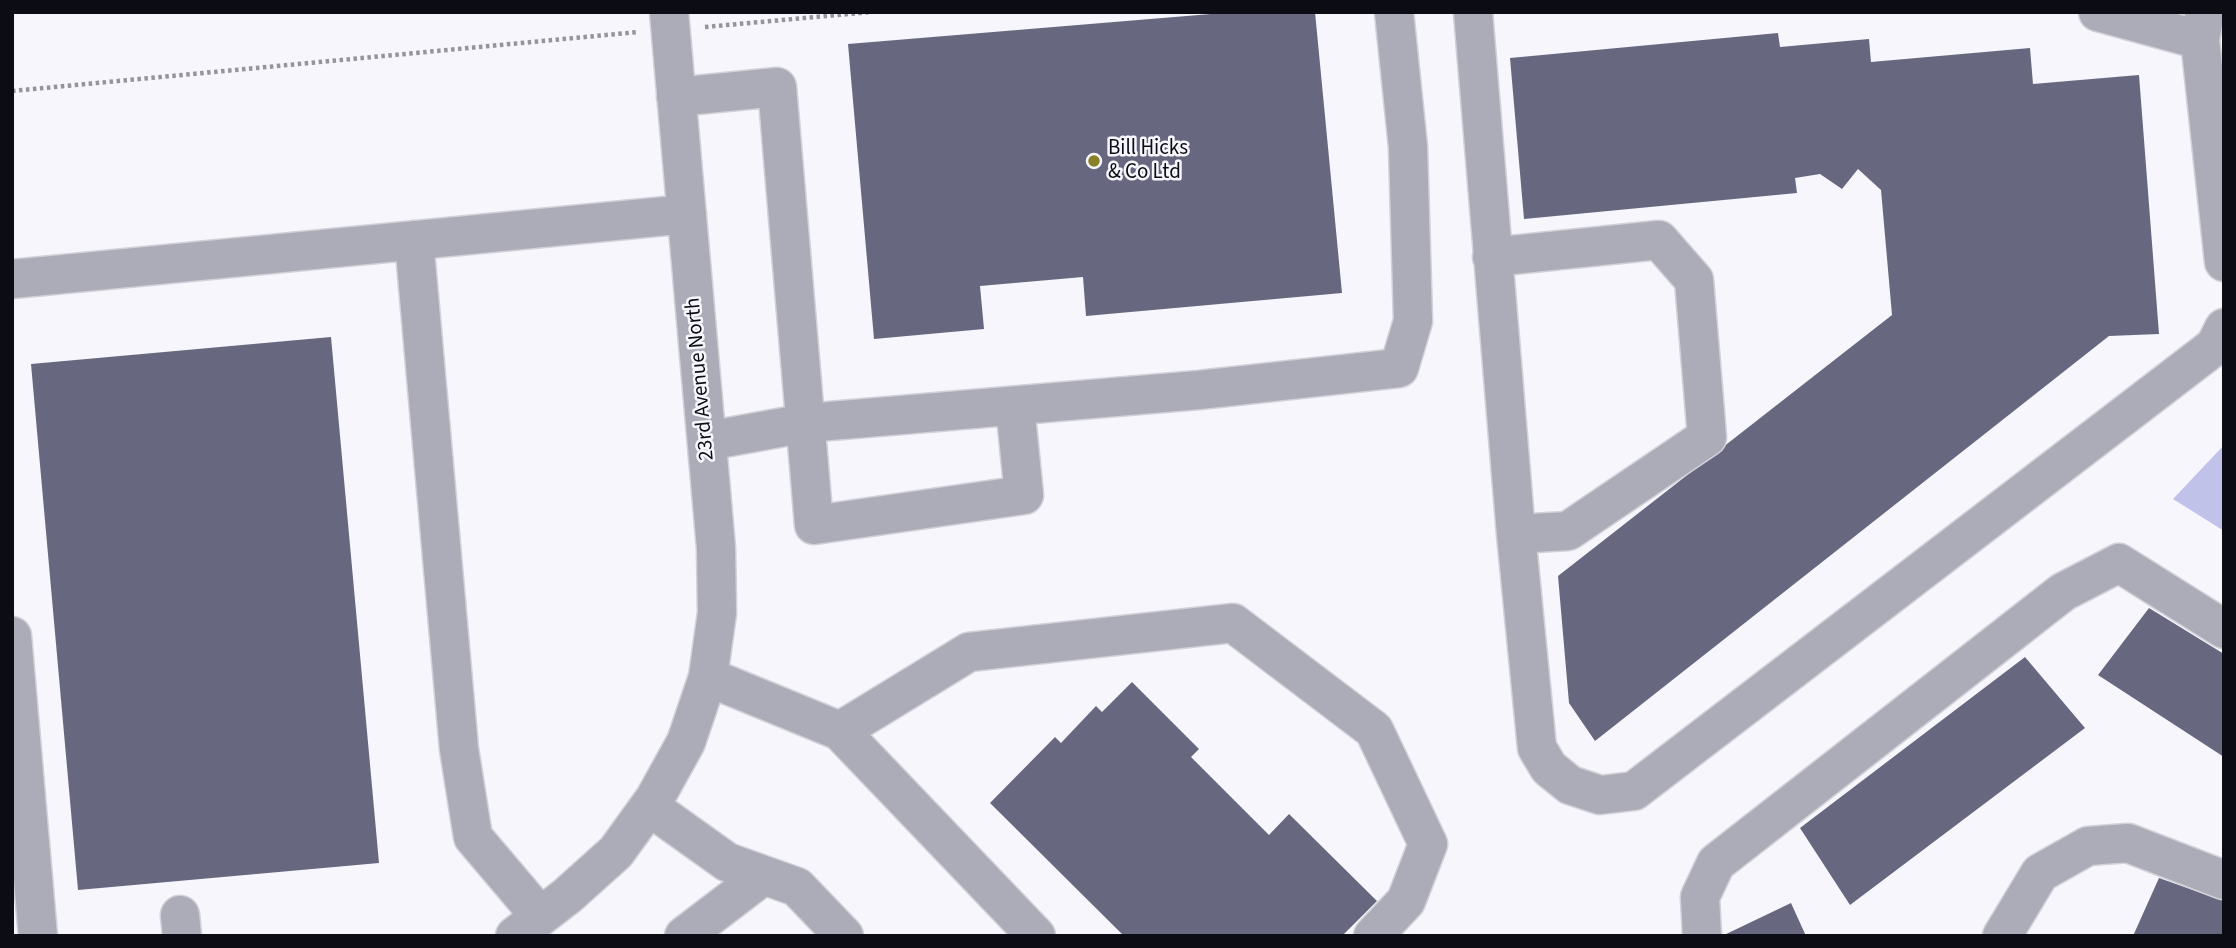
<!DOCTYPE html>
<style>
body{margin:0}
#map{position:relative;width:2236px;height:948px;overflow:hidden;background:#f6f6fc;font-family:"Source Sans 3",sans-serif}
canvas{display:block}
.frame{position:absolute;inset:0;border:14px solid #0c0c15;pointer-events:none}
</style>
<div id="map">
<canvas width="2236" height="948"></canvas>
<div class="frame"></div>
</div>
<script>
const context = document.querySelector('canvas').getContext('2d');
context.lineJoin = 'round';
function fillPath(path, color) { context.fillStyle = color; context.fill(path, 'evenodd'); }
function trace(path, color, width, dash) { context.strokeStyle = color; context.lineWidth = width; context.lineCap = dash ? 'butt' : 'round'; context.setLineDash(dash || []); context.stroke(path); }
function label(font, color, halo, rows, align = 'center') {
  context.font = font + ' "Source Sans 3",sans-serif'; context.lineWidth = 5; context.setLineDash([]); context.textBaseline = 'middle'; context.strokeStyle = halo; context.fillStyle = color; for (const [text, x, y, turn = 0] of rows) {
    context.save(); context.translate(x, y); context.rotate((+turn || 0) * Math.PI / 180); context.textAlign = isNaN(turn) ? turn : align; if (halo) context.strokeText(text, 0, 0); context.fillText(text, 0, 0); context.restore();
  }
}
fillPath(new Path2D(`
 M2224 445V531L2173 499Z`), '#c1c2ea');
fillPath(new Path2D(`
 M1235 12H1315L1342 293 1086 316 1083 277 980 286 984 329 874 339 848 44Z
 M1778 33 1780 47 1869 39 1871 62 2030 48 2033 84 2139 75 2159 334 2109 336 1595 741 1569 703 1558 576 1892 315 1881 190 1858 169 1842 189 1820 174 1795 178 1797 193 1524 219 1510 58Z
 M331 337 379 863 78 890 31 364Z
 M2149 608 2224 654V757L2098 675Z
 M2025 657 2085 728 1850 905 1800 828Z
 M1132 682 1199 749 1191 757 1269 835 1289 814 1377 901 1342 936H1124L990 803 1055 737 1061 743 1096 706 1102 712Z
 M2159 878 2224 901V936H2133Z
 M1791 903 1806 936H1722Z`), '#676880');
const minor = new Path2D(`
 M1473 12 1516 534 1537 748 1549 768 1570 785 1600 795 1634 791 2215 346 2224 328
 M2098 12 2200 40
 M2205 12 2200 40 2224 262
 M676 97 777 87 814 525 1024 495 1015 406
 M414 240 459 749 473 837 540 916
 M1492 257 1659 240 1694 280 1707 437 1568 531 1516 534
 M12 279 687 214
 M707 441 806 423 1199 390 1399 368 1413 321 1408 147 1394 12
 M12 636 38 936
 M708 677 840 731 1036 936
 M840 731 969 652 1233 623 1374 730 1428 844 1406 901 1373 936
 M650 807 727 862 797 887 844 936
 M180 915 182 936
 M515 936 567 896 616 852 655 798 686 742 708 677 717 613 716 548 669 12
 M684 936 764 875
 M1702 936 1700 897 1716 863 2063 592 2119 563 2224 629
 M2002 936 2040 873 2088 846 2128 843 2224 880`);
trace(minor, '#d1d1d7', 41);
trace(new Path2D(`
 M705 27 871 12
 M12 91 638 32`), '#94949b', 4.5, [3.5, 3.5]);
trace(minor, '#abacb8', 38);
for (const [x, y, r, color] of [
 [1094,161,7,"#887f26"]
]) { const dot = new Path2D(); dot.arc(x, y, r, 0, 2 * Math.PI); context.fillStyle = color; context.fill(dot); trace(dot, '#f6f6fc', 2.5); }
label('21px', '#0c0c15', '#f6f6fc', [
 ["Bill Hicks",1108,149],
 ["& Co Ltd",1108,173]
], 'left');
label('21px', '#0c0c15', '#f6f6fc', [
 ["23rd Avenue North",701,379,-95]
]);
</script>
